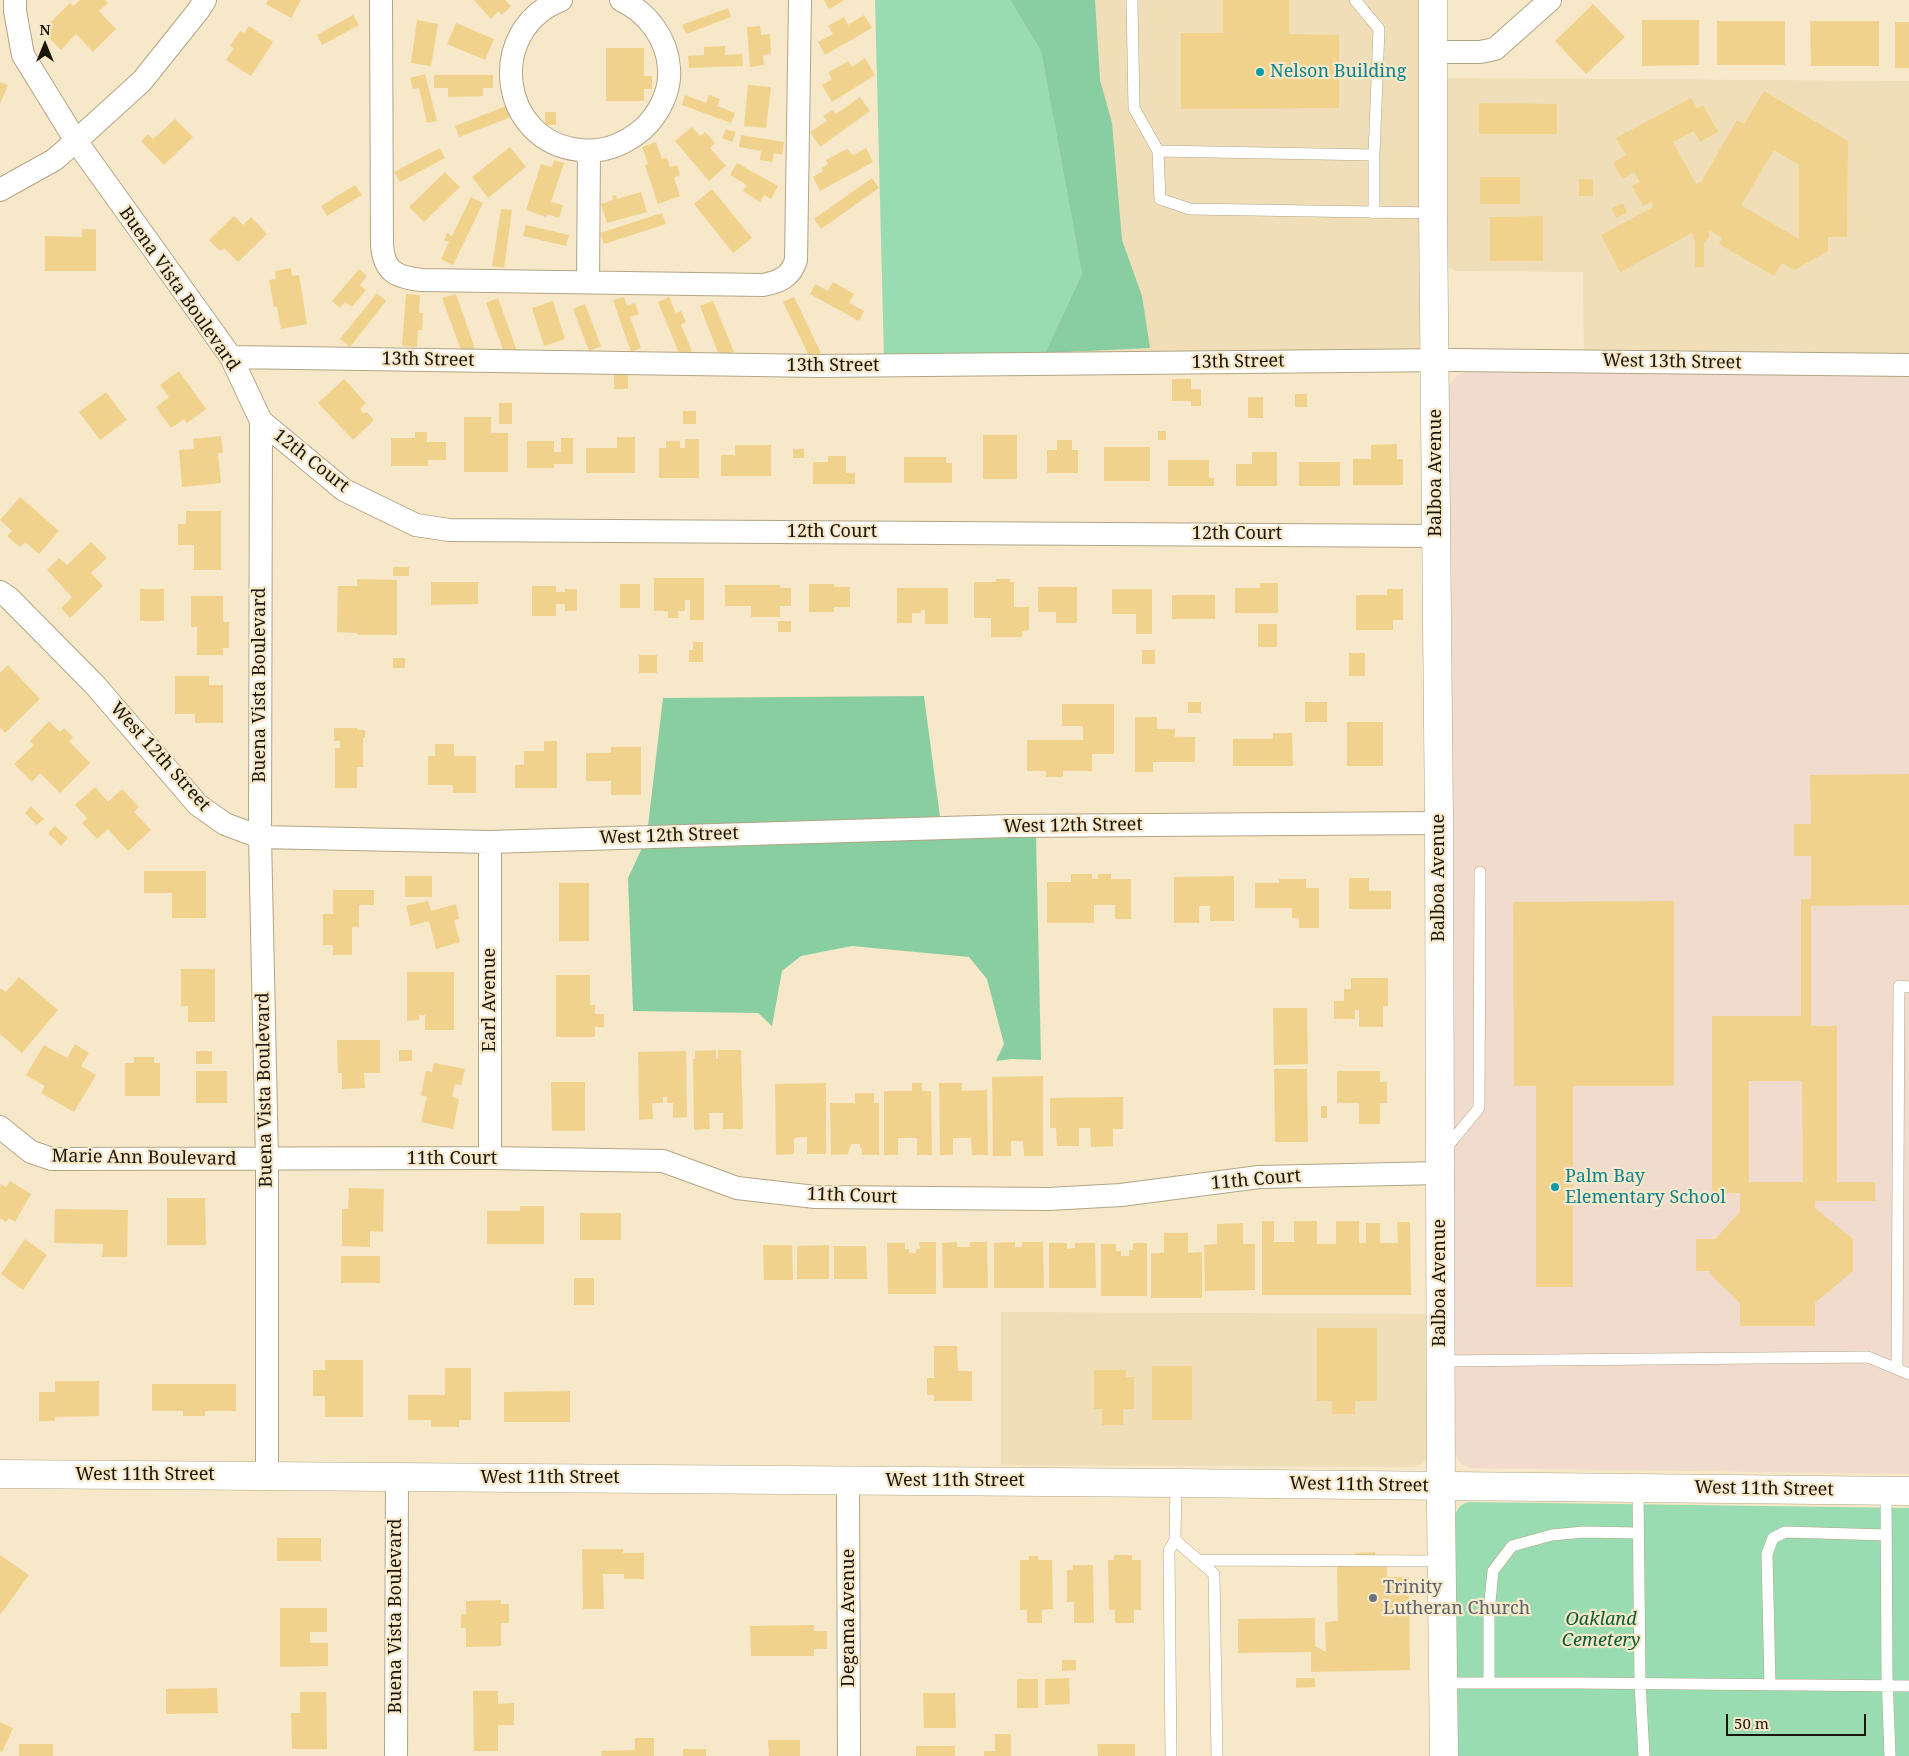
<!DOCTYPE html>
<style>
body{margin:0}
#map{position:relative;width:1909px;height:1756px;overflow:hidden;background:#f6e8c8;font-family:"Noto Serif",serif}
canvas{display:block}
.north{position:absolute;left:20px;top:20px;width:50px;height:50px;-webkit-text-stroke:4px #f6e8c8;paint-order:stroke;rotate:0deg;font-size:14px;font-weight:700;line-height:20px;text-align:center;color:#1b160b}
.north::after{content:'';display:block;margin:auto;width:18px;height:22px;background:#1b160b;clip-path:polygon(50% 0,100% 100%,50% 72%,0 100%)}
.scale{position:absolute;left:1726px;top:1714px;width:140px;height:22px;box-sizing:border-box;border:2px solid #1b160b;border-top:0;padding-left:6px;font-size:15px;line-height:18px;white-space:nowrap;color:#1b160b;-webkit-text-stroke:4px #f6e8c8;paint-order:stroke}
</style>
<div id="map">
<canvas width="1909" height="1756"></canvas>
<div class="north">N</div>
<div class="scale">50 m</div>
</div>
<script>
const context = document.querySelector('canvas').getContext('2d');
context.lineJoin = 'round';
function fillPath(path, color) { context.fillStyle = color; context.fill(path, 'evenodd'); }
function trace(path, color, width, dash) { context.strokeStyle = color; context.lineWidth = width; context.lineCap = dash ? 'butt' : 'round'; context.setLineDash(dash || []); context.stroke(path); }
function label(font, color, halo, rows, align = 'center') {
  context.font = font + ' "Noto Serif",serif'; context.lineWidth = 4.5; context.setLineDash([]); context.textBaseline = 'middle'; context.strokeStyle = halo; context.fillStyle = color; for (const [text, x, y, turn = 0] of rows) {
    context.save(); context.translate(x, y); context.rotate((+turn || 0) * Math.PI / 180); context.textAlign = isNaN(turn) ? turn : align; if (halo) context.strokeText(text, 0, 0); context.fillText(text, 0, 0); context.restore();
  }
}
fillPath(new Path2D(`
 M881 0H1424L1422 346 1418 349 884 360Z
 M1444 78 1909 81V355L1584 351 1583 272 1458 271 1445 267Z
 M1001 1312 1429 1314 1427 1458 1421 1465 1413 1467 1001 1465Z`), '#efdeb7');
fillPath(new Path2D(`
 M1469 371 1909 375V1474L1473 1468 1462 1465 1457 1457 1454 1444 1447 389 1456 376Z`), '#f0dbcd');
fillPath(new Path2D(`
 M875 0H1010L1041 51 1082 274 1045 353 884 360Z
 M1469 1502 1909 1508V1756H1457L1454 1521C1455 1512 1459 1504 1469 1502Z`), '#99dcb1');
fillPath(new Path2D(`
 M1010 0H1095L1100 80 1112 123 1122 240 1142 296 1150 348 1045 353 1082 274 1041 51Z
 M924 696 940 817 648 826 663 698Z
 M1036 836 1041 1060 1012 1059 996 1061 1004 1044 987 979 969 957 852 946 801 956 782 971 772 1026 758 1013 633 1011 628 878 642 848Z`), '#89cea1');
fillPath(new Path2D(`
 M80 0H105L108 3 99 11 116 29 93 52 76 34 61 50 42 31 70 3 73 6Z
 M268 0H301L291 18 266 4Z
 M474 0H505L511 6 502 15 498 11 491 19Z
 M824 0H845L829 9Z
 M1223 0H1289V34L1339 35V108L1181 109V33H1223Z
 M1593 4 1625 37 1586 74 1555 41Z
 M728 8 731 17 686 34 682 25Z
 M353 15 359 25 322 45 317 35Z
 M864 15 872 28 825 55 818 42 833 34 828 26 844 17 848 25Z
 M417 20 438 24 431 66 411 63Z
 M1642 20H1699V65L1642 66Z
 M1717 21H1785V65H1717Z
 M1810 21H1879V66H1811Z
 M1895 22H1909V68H1895Z
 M456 23 494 39 485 60 447 44Z
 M249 26 273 42 251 76 226 60 234 48 230 46 240 31 244 33Z
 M760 26 761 35 770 34 771 54 763 55 764 65 750 67 747 27Z
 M725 46V55L742 54 743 66 689 68 688 56 704 55V47Z
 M606 48H644V76H652V89H644V101H606Z
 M865 58 875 75 832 102 822 85 832 79 828 73 848 61 852 67Z
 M425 74 437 121 427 123 419 88 413 89 410 78Z
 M434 75H493V88H483V96L448 97V88H434Z
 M0 82 8 85 0 104Z
 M748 85 771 87 766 128 744 126Z
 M1764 91 1848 141 1847 237H1828V251L1794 270 1782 263 1774 276 1719 244 1722 238 1709 230V238L1704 242V267H1695V240L1692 233 1620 272 1601 235 1653 207 1651 202 1643 206 1632 186 1640 182 1634 172 1622 179 1613 163 1626 155 1616 138 1691 98 1697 108 1703 105 1718 132 1700 142 1694 131 1673 142 1696 184 1702 181 1737 120 1744 124ZM1774 150 1799 165V239L1741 205Z
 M685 95 706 103 709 95 720 99 717 106 735 113 731 123 682 105Z
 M860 97 870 111 820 147 810 132 827 121 823 116 832 110 836 114Z
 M1479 103 1557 104V134H1479Z
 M506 106 511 117 459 137 455 126Z
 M545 112H556V125H545Z
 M175 119 193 137 164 165 141 141 148 134 153 139Z
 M692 127 700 136 705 132 715 143 710 148 726 166 709 181 675 141Z
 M726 129 736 132 732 142 722 138Z
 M741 135 784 142 782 155 774 153 772 162 760 160 761 151 739 147Z
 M656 142 662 159 667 158 670 167 677 165 680 175 674 178 680 196 658 204 645 165 648 164 642 147Z
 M510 147 526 167 488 198 472 177Z
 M440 148 445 158 400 182 394 172Z
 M866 148 873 162 820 191 813 177 823 171 822 168 828 164 826 160 847 149 853 155Z
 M554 160 564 163 551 202 563 205 559 218 547 214 546 217 526 210 541 164 552 167Z
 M737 163 778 186 771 199 764 195 760 202 743 191 747 185 730 175Z
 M445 172 460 187 424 222 409 207Z
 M1480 177H1520V204H1480Z
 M872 178 879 188 821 229 814 219Z
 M1579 179H1593V196H1579Z
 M355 185 362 195 327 216 321 206Z
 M712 189 752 238 733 253 694 204Z
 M641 192 647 212 607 223 601 204 613 200 612 196 616 195 617 199Z
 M471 197 483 203 453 265 441 259 449 242 444 240 447 233 452 236Z
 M1623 203 1627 213 1616 218 1612 208Z
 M501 209 512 210 504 268 492 266Z
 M662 213 666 224 604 244 600 233Z
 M234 216 243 225 251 217 267 234 238 262 224 248 220 251 209 240Z
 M1543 216V261H1490V217Z
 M526 225 569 235 566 246 523 236Z
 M82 229H96V271H45V236L82 237Z
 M291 268 292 276 299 275 307 324 281 329 277 307H274L269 280 276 279 275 271Z
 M359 269 367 276 360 285 366 290 352 307 345 302 340 308 332 301Z
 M833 282 854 294 849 303 864 311 859 321 810 294 815 284 828 291Z
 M377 293 386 301 350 347 340 339Z
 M406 294 420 295 419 313H423L422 330H418L417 347 402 346Z
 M456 294 476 352 463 356 442 298Z
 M624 297 627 306 635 303 639 314 630 317 641 348 631 352 613 300Z
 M669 297 676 313 681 311 686 322 681 325 692 351 680 356 658 302Z
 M794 297 821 353 810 358 783 302Z
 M498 298 517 351 505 355 486 303Z
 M553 301 565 339 544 346 532 308Z
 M713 301 734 352 720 358 700 306Z
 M585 304 601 346 589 351 573 309Z
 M179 371 206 409 187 423 184 419 171 428 156 407 169 397 160 385Z
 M614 375H628V389H614Z
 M344 379 366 403 360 409 364 414 367 412 374 420 353 440 318 403Z
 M1172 379H1191V389H1201V406H1191V401H1172Z
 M106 392 127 420 100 440 79 412Z
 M1295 394H1307V407H1295Z
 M1248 397H1263V418H1248Z
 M499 403H512V424H499Z
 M683 411H696V424H683Z
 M464 417H491V433H508V472H464Z
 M1158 431H1166V440H1158Z
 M415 432H427V442H446V460H428V466H391V438H415Z
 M983 435H1017V479H983Z
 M221 436 223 453H218L221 483 182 487 179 450 194 449 193 439Z
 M617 437H635V473H586V448H617Z
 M561 438H573V464H554V468H527V441H554V452H561Z
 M685 439H699V478H659V448H666V441H680V448H685Z
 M1057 440H1072V450H1078V473H1047V450H1057Z
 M1397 444V459H1403V485H1353V459H1371V445Z
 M735 445H771V476H721V455H735Z
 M1104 447H1150V481H1104Z
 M793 449H804V458H793Z
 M1252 452H1277V486H1236V464H1252Z
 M828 456H846V473H855V484H813V462H828Z
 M904 457H946V463H952V483H904Z
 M1168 460H1209V478H1214V486H1168Z
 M1299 462H1340V486H1299Z
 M20 497 59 531 39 554 25 542 20 547 7 536 12 531 0 520Z
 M186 511H221V570H194V545H178V524H186Z
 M91 542 107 558 91 573 103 586 70 618 61 608 72 597 47 570 59 558 67 565Z
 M393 567H409V576H393Z
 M654 578H704V620H690V600H685V611H678V618H668V611H654Z
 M357 579 397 580V635H357V633L337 632 338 586H357Z
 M996 579H1010V582H1014V607H1029V630L1022 631V637H991V618H974V582H996Z
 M431 582H478V604L431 605Z
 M1260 583H1278V613H1235V588H1260Z
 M620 584H640V608H620Z
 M809 584H834V587H850V607H834V612H809Z
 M725 585H780V588H791V606H780V617H751V606H725Z
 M532 586H556V592H565V589H577V611H565V604H556V616H532Z
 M1038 587H1077V623H1056V612H1038Z
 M897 588H948V624H925V610H921V613H912V623H897Z
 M140 589H164V621H140Z
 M1112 589H1152V634H1136V614H1112Z
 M1387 589H1403V620H1393V630H1356V595H1387Z
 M1172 595H1215V619H1172Z
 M191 596H223V622H229V648H223V655H197V627H191Z
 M778 621H791V632H778Z
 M1258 624H1277V647H1258Z
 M693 642H703V662H689V650H693Z
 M1142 650H1155V664H1142Z
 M1349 653H1365V676H1349Z
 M639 655H657V673H639Z
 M393 658H405V668H393Z
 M8 665 40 699 5 733 0 727V673Z
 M175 676H209V685H223V723H195V714H175Z
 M1188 702H1201V713H1188Z
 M1305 702H1327V722H1305Z
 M1062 704H1114V754H1092V771H1063V777H1046V771H1027V740H1083V726H1062Z
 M1135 717H1157V729H1175V737H1195V762H1153V772H1135Z
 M49 721 60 732 64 728 73 737 69 741 90 763 60 793 40 773 32 782 14 764 34 745 30 741Z
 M1347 722H1383V766H1347Z
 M334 728H357V730H365V738H363V767H357V788H335V748H340V741H334Z
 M1273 733H1292L1293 766H1233V739H1273Z
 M544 741H557V788H515V765H524V751H544Z
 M435 744H454V756H476V793H453V785H428V756H435Z
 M611 747H641V795H611V781H586V753H611Z
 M1909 774V905L1811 906V1026H1837V1182H1875V1201H1815V1208L1853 1239V1271L1815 1303V1326H1740V1303L1709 1273 1710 1271H1696V1239H1715L1740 1212V1193H1712V1016H1801V899H1811V856H1794V824H1811L1810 775ZM1749 1081H1802L1803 1182H1749Z
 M95 787 108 802 122 789 139 807 134 812 151 830 128 851 108 829 97 839 82 823 87 818 75 805Z
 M31 806 44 819 37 825 25 813Z
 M55 826 68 838 61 846 48 833Z
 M144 871H206V918H172V893H144Z
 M1071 874H1092V879H1098V874H1111V879H1131V919H1115V905H1094V923H1047V882H1071Z
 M405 876H432V897H405Z
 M1234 876V921H1210V906H1199V923H1174V877Z
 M1349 878H1369V891H1391V909H1349Z
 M1279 879H1306V888H1319V928H1299V918H1292V908H1255V883H1279Z
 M559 883H589V941H559Z
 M333 890H374V905H359V927H352V955H333V945H323V914H333Z
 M428 901 431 911 456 904 459 919 454 920 460 942 436 949 429 921 411 926 406 906Z
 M1674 901V1086H1573V1287H1536V1086H1514L1513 902Z
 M181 969H215V1022H188V1006H181Z
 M407 972H454V1030H425V1015H419V1020L407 1021Z
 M556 975H590V1005H595V1014H604V1027H595V1037H556Z
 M19 977 58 1010 22 1053 0 1034V988L6 992Z
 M1351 978H1388V1006H1383V1027H1359V1010H1355V1019H1334V1001H1344V989H1351Z
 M1273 1008H1307L1308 1064 1274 1065Z
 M337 1040H380V1073H364L365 1088 342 1089V1073H338Z
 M75 1044 89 1053 81 1066 96 1075 74 1112 41 1093 45 1086 26 1075 44 1045 67 1058Z
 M399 1050H412V1061H399Z
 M716 1050V1059H718V1050H741L743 1129H723V1113H709L710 1129 694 1130 693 1059H695V1051Z
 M196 1051H212V1064H196Z
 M686 1051 687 1117 673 1118V1103H667V1097H663V1103H652L653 1119 639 1120 638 1052Z
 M134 1057H154V1063H160V1096H125V1063H134Z
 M434 1063 465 1069 461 1085 455 1084 452 1097 459 1099 453 1129 421 1122 427 1097 421 1095 426 1071 432 1072Z
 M1274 1069H1307L1308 1142H1275Z
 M196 1071H227V1103H196Z
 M1337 1071H1380V1082H1387V1103H1380V1124H1359V1103H1337Z
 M1043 1076V1156H1024L1023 1141H1011V1156H993L992 1077Z
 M551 1082H585V1131H552Z
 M826 1083V1154H807V1137H801L794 1138V1154L776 1155 775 1084Z
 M912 1083H922V1091H931L932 1155H917V1138H898V1155H884V1091H912Z
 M939 1083H962V1091L987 1090 988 1155H972L971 1138H953V1155H940Z
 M855 1093H874V1103H879V1155H862V1148H860V1144H851L848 1154 831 1155 830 1103H855Z
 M1123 1097V1129H1113V1146L1091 1147 1090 1128H1079V1146H1057L1056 1128H1050V1098Z
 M1321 1106H1327V1118H1321Z
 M10 1181 31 1194 15 1222 9 1218 6 1222 0 1218V1184L6 1187Z
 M349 1188 384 1189 383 1232 370 1231V1247L342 1246V1209H348Z
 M167 1198H205L206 1245H167Z
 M520 1206H544V1244H487V1211H520Z
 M55 1209 128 1210 127 1257H102L103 1244 54 1243Z
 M580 1213H621V1240H580Z
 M1262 1221H1274V1242H1294V1221H1317V1244H1336V1221H1359V1243H1366V1223H1380V1243H1398L1397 1222H1410L1411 1295H1262Z
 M1243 1223V1244H1255V1290L1205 1291 1204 1245 1217 1244V1224Z
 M1164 1233H1188V1253L1202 1252V1298H1151V1253H1164Z
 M25 1239 47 1255 23 1290 1 1274Z
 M919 1242H936V1294H888L887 1243H905V1249H909V1253H916V1249H920Z
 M957 1242V1247H970V1242H987L988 1288H943L942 1243Z
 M1015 1242V1247H1022V1242H1043L1044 1288H994V1243Z
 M1049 1243H1067V1249L1075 1248V1243H1095L1096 1288H1049Z
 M1133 1243H1147V1296H1101V1244H1116V1251H1121V1256H1129V1250H1133Z
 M763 1245H792L793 1280H764Z
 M829 1245V1279H797V1246Z
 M834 1246H866L867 1279H834Z
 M341 1256H380V1283H341Z
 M574 1278H594V1305H574Z
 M1317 1328H1377V1401H1355V1414H1332V1401H1317Z
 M934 1346H957L958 1371H972V1401H934V1395H927V1378H934Z
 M325 1360H363V1417H325V1396H313V1370H325Z
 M1152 1366H1192V1420H1152Z
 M445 1368H471V1420H459V1427H431V1420H408V1395H445Z
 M1094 1370H1126V1377H1134V1409H1123V1425H1102V1409H1094Z
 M55 1381H99V1416L55 1417V1421H39V1392H55Z
 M152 1384H236V1411H205V1416H183V1411H152Z
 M570 1391V1422H504V1392Z
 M277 1538H321V1561H277Z
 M582 1549H623V1553H644V1579H624V1574H603L604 1609H583Z
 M1375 1552 1376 1564H1387V1577H1409L1410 1670 1311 1672V1652L1238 1653V1619L1315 1618V1646L1326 1652 1325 1622 1338 1621 1337 1565H1355V1553Z
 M0 1555 29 1575 0 1615Z
 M1114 1555H1132V1560H1141V1610H1134V1623H1115V1610H1109L1108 1560H1114Z
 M1029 1556H1038V1560H1052L1053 1609 1042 1610V1623H1027V1610H1020V1560H1029Z
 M1073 1565H1093L1094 1623H1074V1602H1067V1570H1073Z
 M501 1600V1604H509V1623H501V1646L466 1647V1628H461V1614H466V1601Z
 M280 1608H327V1632H310V1643H328V1666L280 1667Z
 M814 1625V1631H827V1649H814V1656H751L750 1626Z
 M1062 1660H1076V1670L1062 1671Z
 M1069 1678 1070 1704 1045 1705V1679Z
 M1296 1678H1315V1687L1296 1688Z
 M1017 1679H1038V1708H1017Z
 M217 1688 218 1713 166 1714V1689Z
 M473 1691H498V1704L514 1703V1725H498V1751H474Z
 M300 1692H326L327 1749H292L291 1713H300Z
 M923 1693H955L956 1728H924Z
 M0 1722 13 1728 2 1752 0 1751Z
 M995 1734H1011V1756H984V1751H995Z
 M635 1738H654V1756H602L601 1751 635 1750Z
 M768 1740H800V1756H769Z
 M19 1744H53V1756H19Z
 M1097 1744H1135V1756H1098Z
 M916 1746H955V1756H916Z
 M683 1749H706V1756H683Z`), '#f1d28c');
const service = new Path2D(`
 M1132 0 1134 108 1158 151 1374 155 1379 29 1355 0
 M1158 151 1160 199 1190 209 1433 213
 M1374 213V155
 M1440 1143 1451 1142 1479 1108 1480 872
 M1440 1361 1868 1357 1909 1374
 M1897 1369 1899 986 1909 987
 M1638 1488 1640 1683 1644 1756
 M1886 1491 1887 1675 1890 1756
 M1175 1540 1214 1574 1217 1756
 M1198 1560 1441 1561
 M1443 1683H1579L1909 1686
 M1489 1683V1612L1493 1571 1512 1546 1552 1535 1584 1532 1638 1533
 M1770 1685 1767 1554 1773 1538 1785 1532 1886 1535
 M1171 1756 1169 1551 1175 1540 1176 1483`);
const minor = new Path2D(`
 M15 0V11L23 55 76 141 231 357 261 421 260 837 267 1160V1476
 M381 0 382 245C384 271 395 277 421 280L763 285C779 282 791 277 796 260L800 0
 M561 0C485 30 499 142 580 150 603 153 625 144 643 129 659 114 671 91 669 68 667 38 647 12 621 0
 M1433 52H1480L1495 49 1550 0
 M0 190 54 160 76 141 142 81 198 11 205 0
 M588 282 589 151
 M231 357 820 366 1452 360 1909 365
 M261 421 344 490 416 525 449 530 1436 536
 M0 592 9 598 95 685 198 805 225 824 260 837 490 842 1010 826 1439 823
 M490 842V1158
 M0 1127 31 1152 52 1159 490 1158 663 1161 737 1188 815 1197 1049 1199 1121 1195 1259 1177 1440 1173
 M848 1481 849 1756
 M396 1756 397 1477`);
const tertiary = new Path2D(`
 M1433 0V213L1439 823 1441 1506 1444 1756`);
const secondary = new Path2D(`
 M0 1474 1176 1483 1909 1491`);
trace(service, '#b2a586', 12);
trace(minor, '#b2a586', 24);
trace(tertiary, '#b2a586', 29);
trace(secondary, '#b2a586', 29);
trace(service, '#fff', 11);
trace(minor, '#fff', 22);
trace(tertiary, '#fff', 28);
trace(secondary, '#fff', 28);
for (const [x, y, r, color] of [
 [1260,72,5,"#0f9aa8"],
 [1555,1187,5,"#0f9aa8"],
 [1373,1598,5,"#6b7280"]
]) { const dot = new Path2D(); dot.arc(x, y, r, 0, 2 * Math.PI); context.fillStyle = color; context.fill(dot); trace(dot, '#f6e8c8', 2); }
label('18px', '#0d838f', '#f6e8c8', [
 ["Nelson Building",1270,72],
 ["Palm Bay",1565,1177],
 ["Elementary School",1565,1198]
], 'left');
label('18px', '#1b160b', '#f6e8c8', [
 ["Buena Vista Boulevard",179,289,55],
 ["13th Street",428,360,1],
 ["13th Street",1238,362,-1],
 ["West 13th Street",1672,362,1],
 ["13th Street",833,366],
 ["12th Court",311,461,38],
 ["Balboa Avenue",1436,473,-90],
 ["12th Court",832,532],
 ["12th Court",1237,534],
 ["Buena Vista Boulevard",260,685,-90],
 ["West 12th Street",160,757,48],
 ["West 12th Street",1073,826,-1],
 ["West 12th Street",669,836,-2],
 ["Balboa Avenue",1439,878,-90],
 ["Earl Avenue",490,1000,-90],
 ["Buena Vista Boulevard",265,1090,-91],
 ["Marie Ann Boulevard",144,1158,1],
 ["11th Court",452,1159],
 ["11th Court",1256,1180,-5],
 ["11th Court",852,1196,2],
 ["Balboa Avenue",1440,1283,-90],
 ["West 11th Street",145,1475],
 ["West 11th Street",550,1478],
 ["West 11th Street",955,1481],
 ["West 11th Street",1359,1485,1],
 ["West 11th Street",1764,1489,1],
 ["Buena Vista Boulevard",396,1616,-90],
 ["Degama Avenue",849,1618,-90]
]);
label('18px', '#5b616d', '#f6e8c8', [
 ["Trinity",1383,1588],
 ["Lutheran Church",1383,1609]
], 'left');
label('italic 18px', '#065c34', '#f6e8c8', [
 ["Oakland",1601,1620],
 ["Cemetery",1601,1641]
]);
</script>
